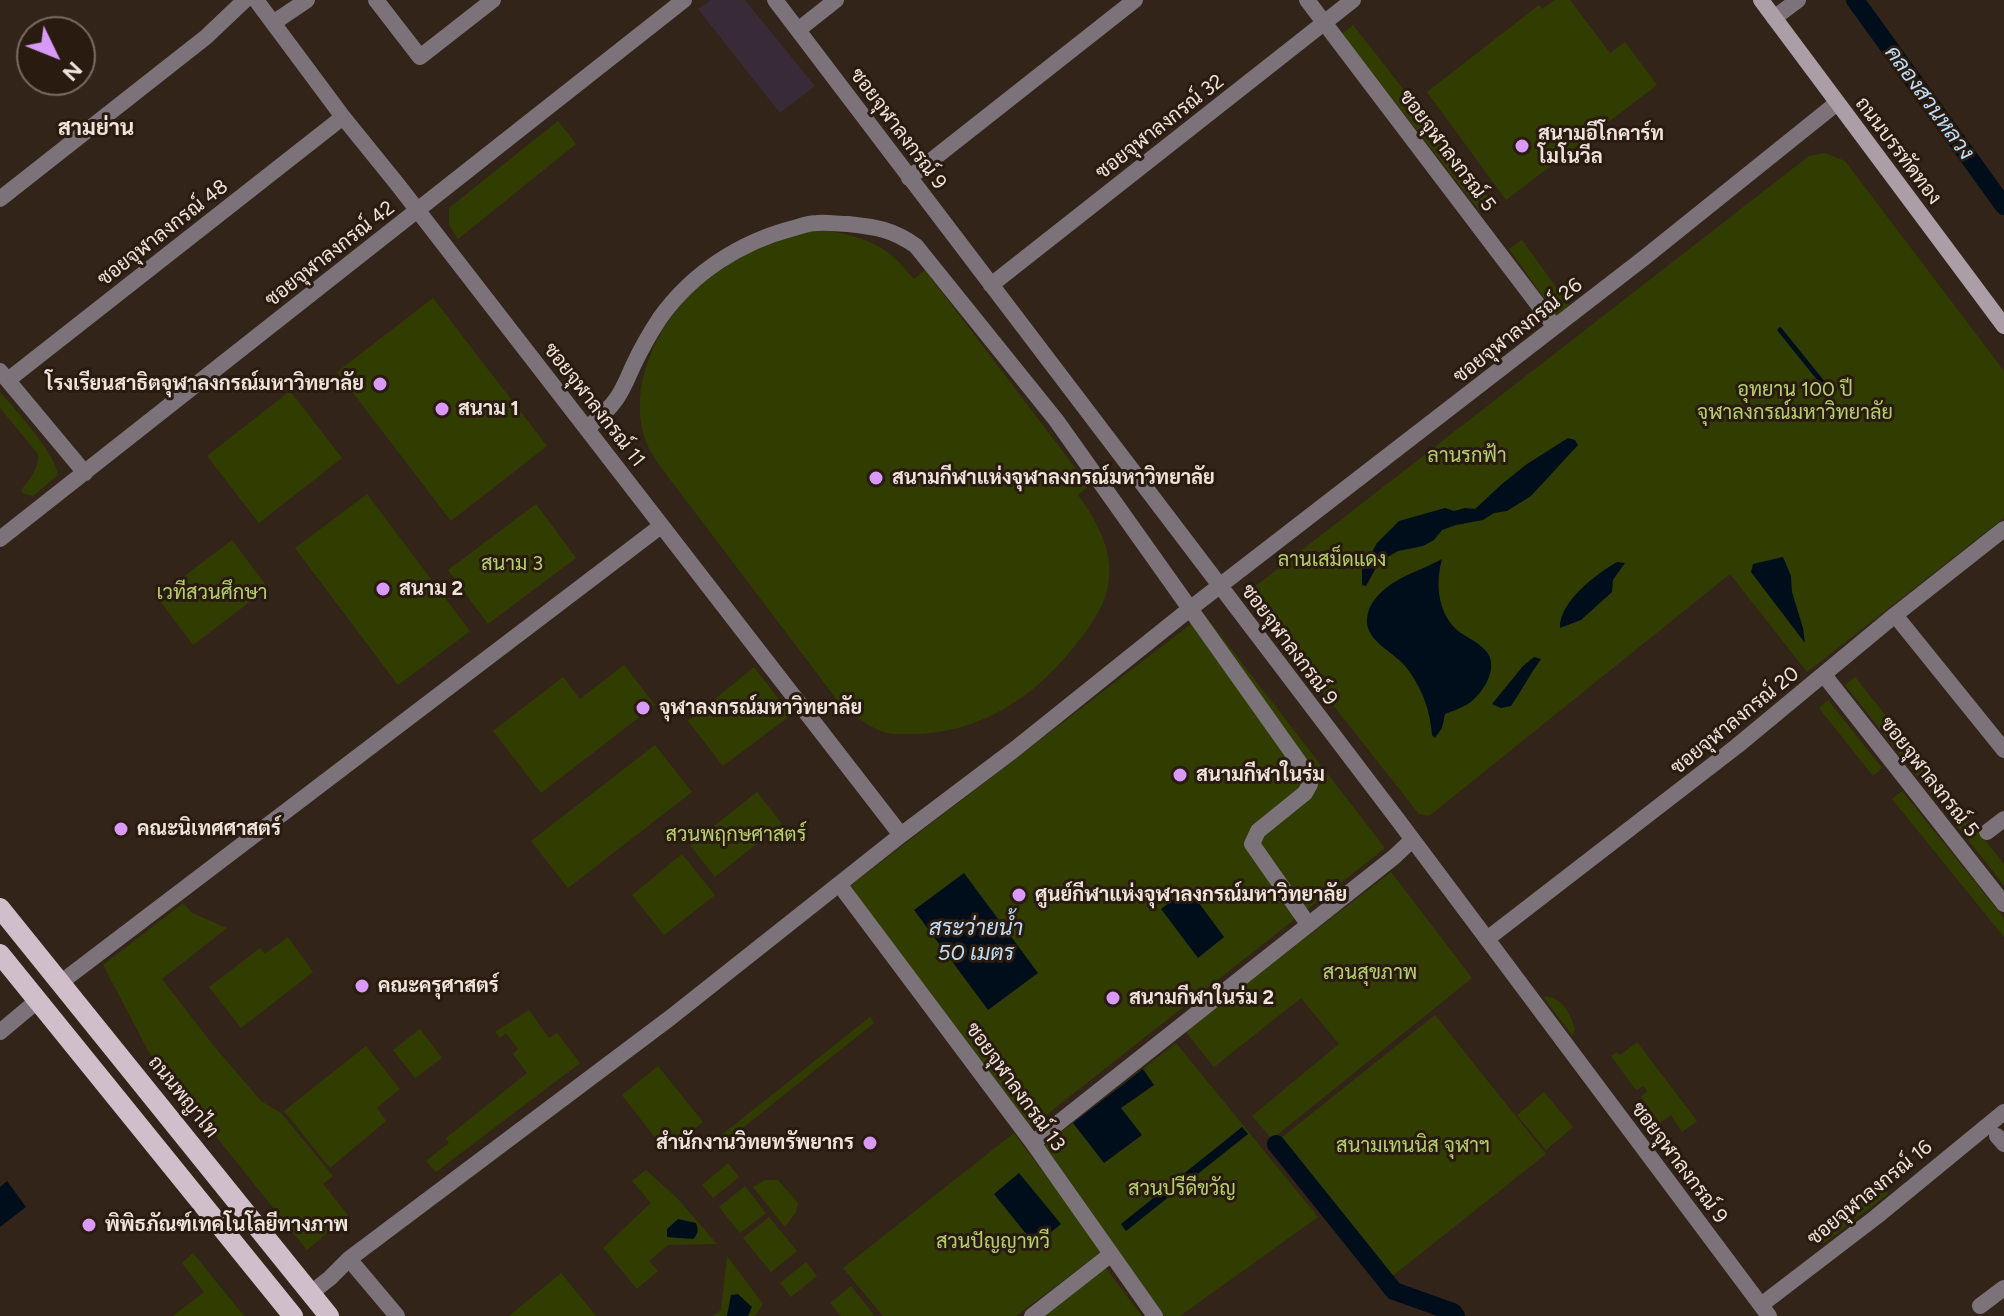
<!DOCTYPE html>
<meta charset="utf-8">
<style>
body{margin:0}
#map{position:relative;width:2004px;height:1316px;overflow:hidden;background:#332419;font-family:Figtree,sans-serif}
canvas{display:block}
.north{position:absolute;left:16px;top:16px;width:80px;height:80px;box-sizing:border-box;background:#291b10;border:2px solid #786b62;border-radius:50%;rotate:133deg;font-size:22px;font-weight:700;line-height:32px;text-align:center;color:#eee4dc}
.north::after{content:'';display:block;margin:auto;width:28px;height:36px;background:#d99af7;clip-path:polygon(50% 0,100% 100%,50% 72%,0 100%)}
</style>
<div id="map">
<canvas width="2004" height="1316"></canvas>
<div class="north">N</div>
</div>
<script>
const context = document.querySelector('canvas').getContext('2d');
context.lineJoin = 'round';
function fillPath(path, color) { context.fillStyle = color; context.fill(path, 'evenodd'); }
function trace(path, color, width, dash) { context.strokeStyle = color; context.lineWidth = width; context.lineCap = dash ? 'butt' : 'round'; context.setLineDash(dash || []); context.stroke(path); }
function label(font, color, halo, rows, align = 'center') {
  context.font = font + ' Figtree,Sarabun,sans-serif'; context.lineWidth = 6; context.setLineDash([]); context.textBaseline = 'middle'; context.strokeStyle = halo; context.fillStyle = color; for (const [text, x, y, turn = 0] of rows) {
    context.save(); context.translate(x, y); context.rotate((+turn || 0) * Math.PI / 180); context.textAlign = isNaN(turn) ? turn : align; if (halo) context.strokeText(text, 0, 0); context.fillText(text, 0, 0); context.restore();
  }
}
fillPath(new Path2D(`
 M711 0H745L815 86 780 113 698 9Z`), '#382a37');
fillPath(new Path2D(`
 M1555 0H1570L1610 53 1625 42 1657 85 1506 200 1427 92 1539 5 1542 9Z
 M1353 25 1491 201 1479 210 1342 34Z
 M558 121 576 144 458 239 449 225V208Z
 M1825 153 1845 161 2004 371V518L1807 672 1730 574 1429 816 1419 814 1250 600 1248 592 1809 156Z
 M816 230C842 232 871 238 891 255 899 261 906 271 914 279L925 270 1089 486 1078 495C1098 523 1116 554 1107 591 1102 610 1089 628 1077 643 1035 698 976 736 906 734 900 734 893 734 887 733 870 729 855 715 841 705L663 470C655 459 646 446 643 432 626 360 684 283 746 252 768 241 792 236 816 230Z
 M1522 240 1569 305 1556 315 1509 249Z
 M433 298 547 446 451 521 337 372Z
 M290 391 342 458 259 523 207 456Z
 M0 392C16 411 54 451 58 475L33 496 22 493 21 490C30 479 39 469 38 454L0 408Z
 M367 494 470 631 398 685 295 548Z
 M536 504 576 558 488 624 448 570Z
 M232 540 268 588 193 645 157 597Z
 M1204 614 1385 848 1031 1127 850 886Z
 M624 665 655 705 541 793 493 731 563 677 580 699Z
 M754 667 791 715 723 766 688 721Z
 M1855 677 2004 864V885L1845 685Z
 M1828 700 1882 768 1873 776 1819 708Z
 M655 745 692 792 568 888 531 841Z
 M1902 791 2004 918V937L1892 799Z
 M757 792 782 824 715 877 690 845Z
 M682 854 715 895 664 935 632 895Z
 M1391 872 1472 978 1272 1139 1252 1116 1339 1044 1301 998 1214 1067 1185 1031Z
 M183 903 192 913 227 928 162 979 213 1045 261 1101 281 1113 333 1176 323 1184 348 1215 307 1250 150 1054 103 965Z
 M288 937 313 972 241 1028 209 987 260 948 265 954Z
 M1545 996C1564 999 1570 1013 1575 1030L1572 1035 1544 998Z
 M529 1010 549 1038 557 1033 580 1063 436 1172 426 1161 449 1143 446 1138 527 1073 513 1054 518 1049 506 1033 500 1038 495 1032Z
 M1435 1015 1546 1154 1390 1278 1280 1139Z
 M870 1017 874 1023 720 1146 715 1140Z
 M420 1029 442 1058 415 1078 393 1050Z
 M1637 1042 1697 1121 1682 1132 1671 1115 1660 1123 1641 1097 1647 1091 1644 1086 1636 1090 1611 1056 1617 1052 1620 1055Z
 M1176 1043 1318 1217 1180 1316H1164L1043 1146Z
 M366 1046 400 1089 377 1108 386 1121 330 1168 284 1111Z
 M658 1066 703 1122 666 1152 622 1095Z
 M1544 1092 1573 1127 1546 1150 1517 1115Z
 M1014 1133 1102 1251 1016 1316H883L843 1268Z
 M728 1163 739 1177 713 1198 702 1185Z
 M646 1170 677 1198 717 1244 668 1245 649 1261 658 1271 637 1289 603 1248 651 1203 632 1181Z
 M765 1180H778L798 1203 796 1212 785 1227 753 1187Z
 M745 1186 766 1213 740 1233 719 1207Z
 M1882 1187 1888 1194 1823 1244 1817 1237Z
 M769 1217 797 1251 771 1272 743 1238Z
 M193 1253 244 1316H173L204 1292 182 1263Z
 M727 1256 763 1304 755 1316H713L721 1310Z
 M806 1262 817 1276 791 1297 780 1283Z
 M1105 1267 1142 1316H1043Z
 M561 1273 596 1316H509Z
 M851 1286 874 1315 873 1316H841L830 1303Z`), '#313d00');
fillPath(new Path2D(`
 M1568 438 1575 440 1578 445 1531 496 1507 511 1494 513 1483 520 1456 525 1442 530 1434 540 1423 546 1398 551 1386 558 1377 566 1366 586 1362 585V570L1377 543 1399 521 1445 508 1454 511 1465 508 1475 509 1502 484 1527 464Z
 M1783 557 1791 576 1792 592 1803 628 1805 643 1751 572 1753 564Z
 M1442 559C1436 581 1437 606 1452 625 1461 636 1477 640 1486 651 1500 667 1483 694 1468 704 1461 708 1453 711 1445 714L1442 728 1435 738 1432 735C1430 710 1423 691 1409 671 1396 651 1360 641 1368 613 1370 604 1378 594 1386 588 1402 575 1424 569 1442 559Z
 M1617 562 1625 563 1613 580 1612 592 1581 620 1560 628C1559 602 1596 574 1617 562Z
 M1534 657 1541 659C1530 674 1522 690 1511 706L1501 708 1492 704 1523 666Z
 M964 873 1038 973 988 1010 914 910Z
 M1188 888 1224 937 1198 958 1161 909Z
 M1143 1069 1154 1085 1121 1108 1142 1135 1104 1163 1073 1123Z
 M1242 1127 1248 1134 1126 1231 1121 1224Z
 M1019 1173 1061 1224 1035 1245 994 1194Z
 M7 1181 26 1207 0 1227V1187Z
 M678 1219 696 1223C699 1230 698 1234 693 1239L667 1237V1229Z
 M738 1294 752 1307 748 1316H727L731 1295Z`), '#000e1c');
trace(new Path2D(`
 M1780 330 1826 387`), '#000e1c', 5);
trace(new Path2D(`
 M1855 0 2004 206
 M1276 1144 1394 1291 1453 1312 1456 1316`), '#000e1c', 18);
trace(new Path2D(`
 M256 0 343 117 398 185 901 835
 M376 0 420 57 493 0
 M775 0 1398 820 1769 1316
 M1307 0 1555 327
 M1774 18 1798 0
 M273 23 307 0
 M798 30 836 0
 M909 178 1135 0
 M0 199 206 37 245 0
 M991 285 1353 0
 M0 371 85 473
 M8 380 343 117
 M587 428C598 419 609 410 617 398 624 388 628 377 633 366 641 349 650 333 660 318 692 273 740 242 794 228 801 226 809 223 817 223 827 222 838 224 848 224 876 227 892 229 916 246L1056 420 1306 772 1310 784 1305 793 1258 831 1252 844 1308 924
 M0 539 684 0
 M1895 615 2004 750
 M1824 675 2004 904
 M1987 832 2004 819
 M839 884 1033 1143 1155 1316
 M1487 939 1737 746 1895 615 2004 529
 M60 983 661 526
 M0 1032 37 1001
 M1997 1136 2004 1144
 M1033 1143 1394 857 1412 840
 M349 1259 397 1316
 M311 1293 330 1278 349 1259 670 1018 901 835 1015 749 1191 608 1644 258 1837 103
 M1761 1305 1876 1217 2004 1112
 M1980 1306 2004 1288
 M1032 1316 1110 1255`), '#7b7379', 16);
trace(new Path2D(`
 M1761 0 2004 326`), '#ab9ea7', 16);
trace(new Path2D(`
 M0 908 329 1316
 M0 954 293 1316`), '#d0bfcb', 20);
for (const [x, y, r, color] of [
 [1522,146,8,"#d99af7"],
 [380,384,8,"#d99af7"],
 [442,409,8,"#d99af7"],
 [876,478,8,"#d99af7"],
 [383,589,8,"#d99af7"],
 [643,708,8,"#d99af7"],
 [1180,775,8,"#d99af7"],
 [121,829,8,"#d99af7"],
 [1019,895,8,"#d99af7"],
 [362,986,8,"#d99af7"],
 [1113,998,8,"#d99af7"],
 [870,1143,8,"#d99af7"],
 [89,1225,8,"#d99af7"]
]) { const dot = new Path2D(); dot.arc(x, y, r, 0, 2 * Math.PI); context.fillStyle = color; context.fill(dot); trace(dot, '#291b10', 3); }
label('20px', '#eee4dc', '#291b10', [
 ["ซอยจุฬาลงกรณ์ 32",1160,127,-38],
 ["ซอยจุฬาลงกรณ์ 9",898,129,53],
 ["ซอยจุฬาลงกรณ์ 5",1447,151,53],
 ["ถนนบรรทัดทอง",1898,151,53],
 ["ซอยจุฬาลงกรณ์ 48",163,233,-38],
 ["ซอยจุฬาลงกรณ์ 42",330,254,-38],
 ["ซอยจุฬาลงกรณ์ 26",1518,331,-38],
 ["ซอยจุฬาลงกรณ์ 11",594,405,52],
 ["ซอยจุฬาลงกรณ์ 9",1289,645,53],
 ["ซอยจุฬาลงกรณ์ 20",1735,721,-39],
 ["ซอยจุฬาลงกรณ์ 5",1929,777,52],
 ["ซอยจุฬาลงกรณ์ 13",1015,1087,54],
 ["ถนนพญาไท",183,1097,51],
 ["ซอยจุฬาลงกรณ์ 9",1679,1163,53],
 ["ซอยจุฬาลงกรณ์ 16",1870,1193,-39]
]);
label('bold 20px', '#eee4dc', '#291b10', [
 ["สนามอีโกคาร์ท",1538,134],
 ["โมโนวีล",1538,157],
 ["โรงเรียนสาธิตจุฬาลงกรณ์มหาวิทยาลัย",364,384,"right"],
 ["สนาม 1",458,409],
 ["สนามกีฬาแห่งจุฬาลงกรณ์มหาวิทยาลัย",892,478],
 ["สนาม 2",399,589],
 ["จุฬาลงกรณ์มหาวิทยาลัย",659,708],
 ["สนามกีฬาในร่ม",1196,775],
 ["คณะนิเทศศาสตร์",137,829],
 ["ศูนย์กีฬาแห่งจุฬาลงกรณ์มหาวิทยาลัย",1035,895],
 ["คณะครุศาสตร์",378,986],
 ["สนามกีฬาในร่ม 2",1129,998],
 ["สำนักงานวิทยทรัพยากร",854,1143,"right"],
 ["พิพิธภัณฑ์เทคโนโลยีทางภาพ",105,1225]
], 'left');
label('20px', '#b6d06e', '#291b10', [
 ["อุทยาน 100 ปี",1795,390],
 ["จุฬาลงกรณ์มหาวิทยาลัย",1795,413],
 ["ลานรกฟ้า",1467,456],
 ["ลานเสม็ดแดง",1332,560],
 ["สนาม 3",512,564],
 ["เวทีสวนศึกษา",212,593],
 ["สวนพฤกษศาสตร์",736,835],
 ["สวนสุขภาพ",1370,973],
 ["สนามเทนนิส จุฬาฯ",1413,1146],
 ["สวนปรีดีขวัญ",1182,1189],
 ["สวนปัญญาทวี",993,1242]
]);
label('italic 22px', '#bdddf8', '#291b10', [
 ["คลองสวนหลวง",1929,103,54],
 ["สระว่ายน้ำ",976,929],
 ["50 เมตร",976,954]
]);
label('bold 22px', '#eee4dc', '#291b10', [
 ["สามย่าน",96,129]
]);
</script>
